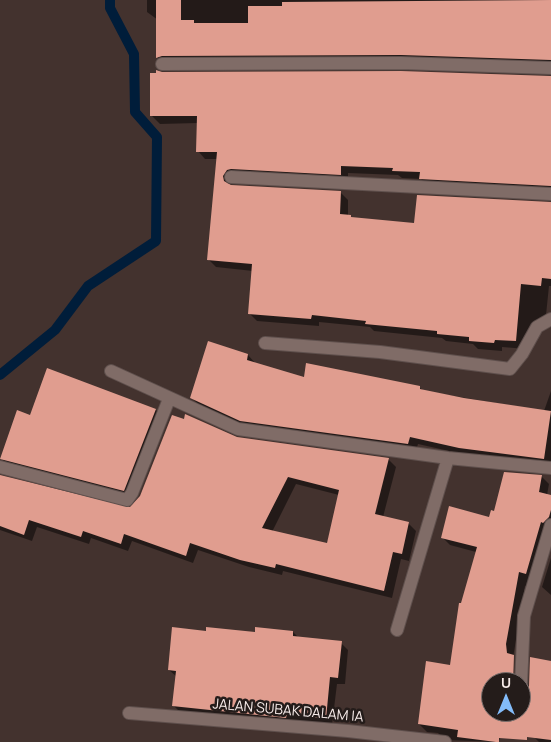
<!DOCTYPE html>
<style>
body{margin:0}
#map{position:relative;width:551px;height:742px;overflow:hidden;background:#43322e;font-family:Manrope,sans-serif}
canvas{display:block}
.north{position:absolute;left:481px;top:672px;width:50px;height:50px;box-sizing:border-box;background:#241c1a;border:1px solid #796f6d;border-radius:50%;rotate:0deg;font-size:14px;font-weight:700;line-height:20px;text-align:center;color:#f8ecea}
.north::after{content:'';display:block;margin:auto;width:18px;height:22px;background:#83bcfa;clip-path:polygon(50% 0,100% 100%,50% 72%,0 100%)}
</style>
<div id="map">
<canvas width="551" height="742"></canvas>
<div class="north">U</div>
</div>
<script>
const context = document.querySelector('canvas').getContext('2d');
context.lineJoin = 'round';
function fillPath(path, color) { context.fillStyle = color; context.fill(path, 'evenodd'); }
function trace(path, color, width, dash) { context.strokeStyle = color; context.lineWidth = width; context.lineCap = dash ? 'butt' : 'round'; context.setLineDash(dash || []); context.stroke(path); }
function label(font, color, halo, rows, align = 'center') {
  context.font = font + ' Manrope,sans-serif'; context.lineWidth = 5; context.setLineDash([]); context.textBaseline = 'middle'; context.strokeStyle = halo; context.fillStyle = color; for (const [text, x, y, turn = 0] of rows) {
    context.save(); context.translate(x, y); context.rotate((+turn || 0) * Math.PI / 180); context.textAlign = isNaN(turn) ? turn : align; if (halo) context.strokeText(text, 0, 0); context.fillText(text, 0, 0); context.restore();
  }
}
fillPath(new Path2D(`
 M147 0H551V67L165 66 158 58V20L147 12Z
 M162 73 551 77V193L428 186 421 179 402 178 398 175 348 173V182L232 180 230 186 340 192 348 200V216L353 219 415 225 551 203V286H549L545 325 527 349 502 347V351L478 349 473 344 446 341 442 338 374 331 370 327 319 322V326L257 321 249 313 253 271 216 267 208 259 218 159H205L198 151V123L160 124 152 116Z
 M248 355 256 364 305 378 420 388 424 391 544 411 551 391V466L467 455 418 444 416 451 249 428 200 406 192 398Z
 M48 370 156 410 164 419 132 499 10 467 2 459 30 416Z
 M237 438 388 459 396 467 383 517 408 523 416 531 409 561 401 559 392 598 283 571 282 575 249 567 198 550 193 563 132 541 128 551 91 538 89 544 37 527 32 541 0 530V476L130 509ZM296 484 339 495 327 544 272 532Z
 M541 476 549 484 547 495 551 496V530L533 589 525 586 509 682H491V712H504L499 742 445 740 438 733 427 732 419 724 451 666 462 604 476 552 450 545 442 537 490 518Z
 M551 558V595L542 587Z
 M207 632 256 634 293 632 299 638 341 643 348 650 345 684H337L332 725 181 713 174 706 177 677 169 670Z
 M551 665V742H539L534 737Z`), '#0007');
trace(new Path2D(`
 M0 375 55 330 88 286 156 241 157 137 135 112 134 54 110 8V0`), '#001d3a', 10);
fillPath(new Path2D(`
 M156 0H181V20H194V23H248V6H282V2L551 0V60L401 55 162 56 156 58Z
 M156 70 162 72 401 71 551 76V186L419 179 420 172 392 171 393 168 341 166V175L231 169 227 170 223 176 224 181 231 185 341 191 340 214 351 215V217L414 223 417 195 551 202V279L542 278 541 286 521 284 516 341 495 340 494 343 469 341V337L437 334V331L365 324 366 321 312 315 311 319 248 314 252 264 207 260 217 152H196L197 116H150V73H156Z
 M208 341 248 354 247 360 304 377 306 363 420 386V389L464 398 551 411 544 459 459 448 410 437 408 444 240 421 190 398Z
 M47 368 156 409 124 491 0 459 17 410 30 415Z
 M185 414 237 437 389 458 375 514 409 522 402 554 393 552 384 591 276 564 275 568 240 560 190 543 186 556 124 534 121 544 83 531 81 537 29 520 24 535 0 526V475L130 507 140 496 172 415 184 419ZM288 477 339 490 327 543 262 528Z
 M504 472 542 475 539 492 551 495V510L549 517 543 523 541 522 526 574 519 572 506 644 507 653 514 655 513 682H491V712H521V693L525 692 529 686 530 657 551 661V740L527 737V740L499 738V742H496L457 737 458 730 418 724 426 661 450 665 459 603H461L477 547 441 538 449 506 489 517 491 510 494 511Z
 M172 627 206 631V627L255 632V627L293 631V636L342 641 338 678 330 677 326 719 287 714 286 718 172 706 176 671 168 670Z`), '#e09d8f');
const minor = new Path2D(`
 M162 64 401 63 551 68
 M231 177 551 194
 M265 343 380 352 510 369 522 354 537 327 551 319
 M111 371 238 429 448 458 551 468
 M0 467 127 500 132 493 169 399
 M397 630 448 458
 M521 685 524 616 551 525
 M129 713 348 731 445 742`);
trace(minor, '#5f504d', 14);
trace(minor, '#806c67', 12);
label('14px', '#f8ecea', '#241c1a', [
 ["JALAN SUBAK DALAM IA",288,711,5]
]);
</script>
